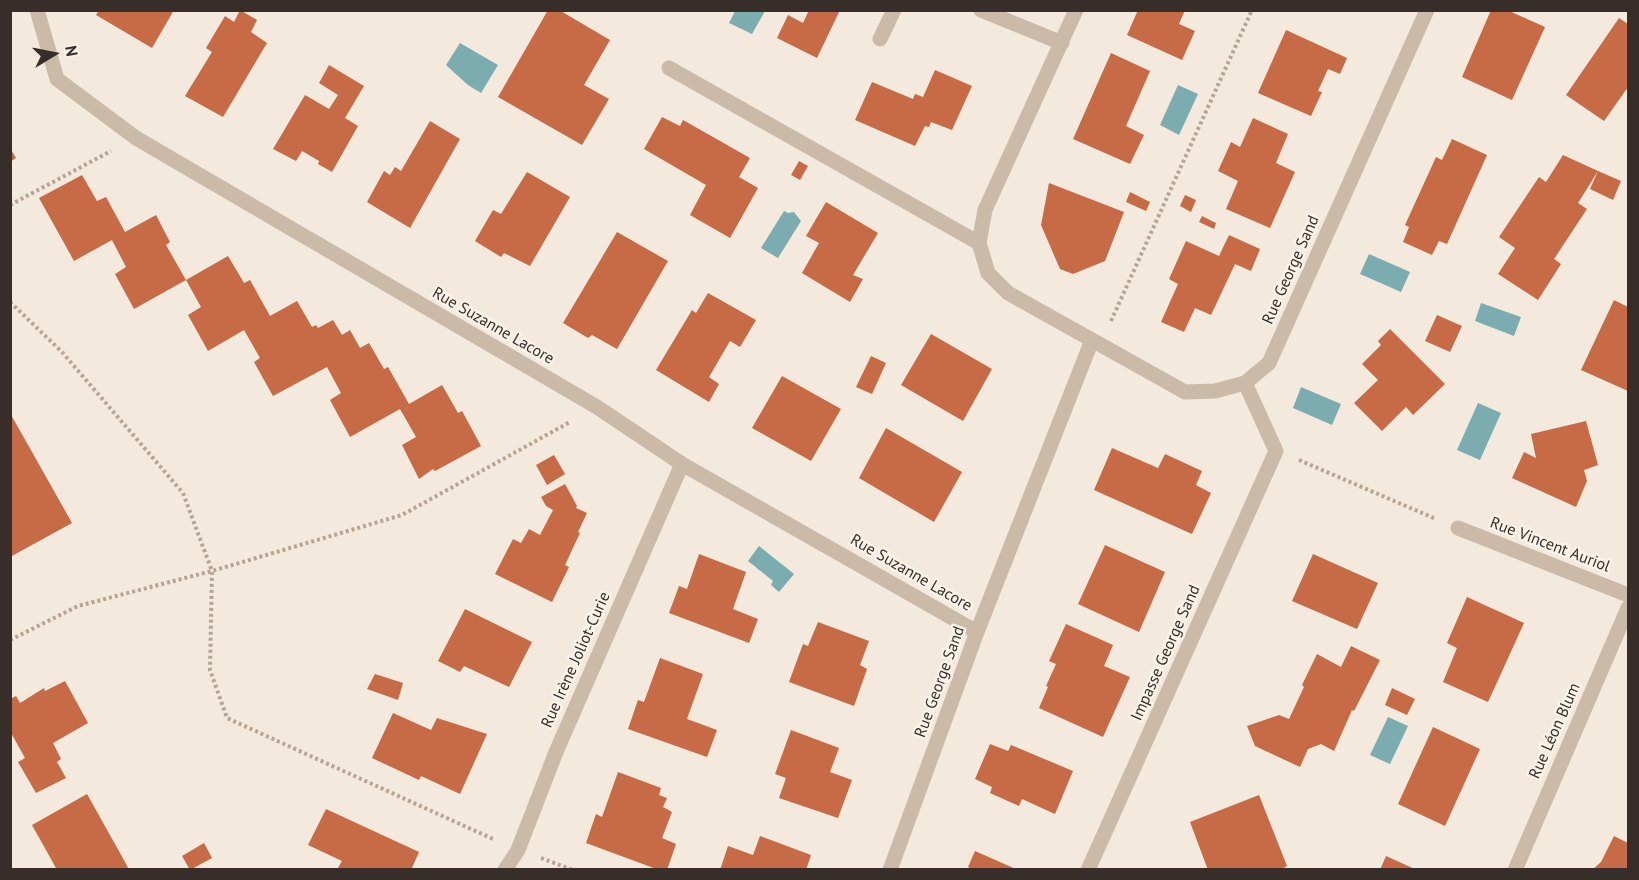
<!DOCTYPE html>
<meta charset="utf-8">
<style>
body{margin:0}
#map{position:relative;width:1639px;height:880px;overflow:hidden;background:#f3e9dd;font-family:"PT Sans",sans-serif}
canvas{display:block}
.frame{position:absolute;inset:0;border:12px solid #382e29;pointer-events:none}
.north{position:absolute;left:24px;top:24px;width:60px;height:60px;-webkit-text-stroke:4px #faf3e9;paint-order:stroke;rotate:80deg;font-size:16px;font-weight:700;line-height:24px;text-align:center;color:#382e29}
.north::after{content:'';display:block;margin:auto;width:21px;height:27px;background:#382e29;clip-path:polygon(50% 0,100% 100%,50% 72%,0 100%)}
</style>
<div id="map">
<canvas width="1639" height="880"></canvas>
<div class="frame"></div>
<div class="north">N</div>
</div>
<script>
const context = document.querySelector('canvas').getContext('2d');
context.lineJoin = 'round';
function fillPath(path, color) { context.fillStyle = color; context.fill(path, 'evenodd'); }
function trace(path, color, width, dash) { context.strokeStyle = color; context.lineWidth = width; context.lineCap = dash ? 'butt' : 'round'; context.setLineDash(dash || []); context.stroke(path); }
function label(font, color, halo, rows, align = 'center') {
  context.font = font + ' "PT Sans",sans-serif'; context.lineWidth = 5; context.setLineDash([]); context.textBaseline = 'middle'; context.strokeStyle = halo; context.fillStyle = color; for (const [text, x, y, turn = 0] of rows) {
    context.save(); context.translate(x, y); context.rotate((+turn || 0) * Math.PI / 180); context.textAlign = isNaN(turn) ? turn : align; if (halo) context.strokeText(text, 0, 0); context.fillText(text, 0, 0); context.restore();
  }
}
fillPath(new Path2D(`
 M735 11V10L765 11 752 34 729 23Z
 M460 43 498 65 481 93 468 85 446 65Z
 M1178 85 1198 94 1179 135 1160 125Z
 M784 211 788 213 794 212 801 221 778 258 761 248Z
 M1369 254 1410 272 1401 292 1360 274Z
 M1481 303 1521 317 1514 336 1475 321Z
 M1301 387 1341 404 1332 425 1293 408Z
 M1478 403 1501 413 1480 460 1457 450Z
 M759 546 794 574 779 592 771 585 773 581 748 561Z
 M1388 717 1408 726 1390 764 1370 755Z`), '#7bacb0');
fillPath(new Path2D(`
 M99 10H174L152 48 96 15Z
 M240 10 257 20 251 32 267 43 223 117 185 96 212 52 206 48 225 16 234 22Z
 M548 10H559L610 40 584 85 609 99 582 145 498 97Z
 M809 10H840L817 58 777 38 788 15 803 23Z
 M1138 10H1185L1179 24 1195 31 1182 60 1127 35Z
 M1491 10H1507L1545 27 1512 100 1462 77Z
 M1619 18 1628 24V87L1604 121 1566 95Z
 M1286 30 1347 58 1340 74 1328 69 1318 91 1322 92 1311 116 1258 93Z
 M1111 53 1150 71 1126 126 1144 135 1130 164 1073 139Z
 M329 65 364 86 345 118 358 126 332 172 318 164 319 161 302 151 296 161 273 149 305 95 329 109 338 95 319 83Z
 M935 70 972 86 952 130 931 122 929 127 925 126 915 146 855 120 872 82 913 99 915 94 923 97Z
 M662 117 680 126 683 120 750 158 739 177 758 188 730 238 690 215 706 185 644 149Z
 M1253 118 1288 134 1276 163 1295 172 1270 228 1226 209 1238 181 1218 171 1231 142 1240 147Z
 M430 121 460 139 410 228 367 202 384 171 390 175 395 167 401 171Z
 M1452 139 1487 155 1447 244 1439 241 1432 255 1403 242 1409 227 1405 225 1436 157 1442 160Z
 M10 148 16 158 10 162Z
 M1563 155 1598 171 1578 203 1587 209 1554 259 1561 264 1538 300 1498 274 1515 248 1499 237 1539 177 1546 182Z
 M799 161 808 166 800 180 791 175Z
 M1598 171 1621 181 1613 200 1590 189Z
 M527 172 570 197 530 266 504 253 501 257 475 241 493 210 501 214Z
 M82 175 97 201 106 197 125 232 156 215 170 242 166 245 186 280 134 309 115 274 126 267 112 240 74 261 39 198Z
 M1049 183 1124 212 1105 261 1073 274 1060 269 1041 225Z
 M1130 192 1150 202 1146 211 1126 202Z
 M1185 195 1196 200 1191 212 1180 206Z
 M826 202 878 233 853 275 863 279 850 302 802 273 819 243 806 236Z
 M1202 216 1216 223 1214 229 1199 222Z
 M617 232 668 261 617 349 592 335 588 338 563 323Z
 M1229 235 1260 249 1251 271 1235 264 1211 315 1195 308 1184 332 1161 322 1178 284 1169 279 1186 241 1219 256Z
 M228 256 244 283 250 280 270 316 297 301 312 327 316 325 318 328 333 320 342 335 350 330 360 348 369 343 384 369 388 367 409 404 442 385 458 413 462 411 481 446 435 471 433 469 419 479 402 445 416 437 400 409 350 437 330 400 341 393 327 367 273 396 254 362 260 358 244 330 208 351 188 315 201 307 186 280Z
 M708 293 756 320 740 347 730 341 709 377 719 384 709 402 656 370 692 310 696 313Z
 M1614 300 1628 307V391L1581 370Z
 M1437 315 1462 326 1450 352 1425 341Z
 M1390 329 1445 384 1413 415 1406 407 1382 431 1354 403 1378 380 1362 364 1381 345 1378 341Z
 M931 334 992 369 963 421 901 385Z
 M871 356 886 363 872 394 856 387Z
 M782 376 841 409 811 461 752 428Z
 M10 413 72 523 10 557Z
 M1586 421 1598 465 1584 470 1587 481 1576 507 1512 478 1524 452 1536 458 1531 434Z
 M886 428 962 472 934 522 859 478Z
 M1112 448 1158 468 1165 454 1202 471 1196 485 1211 493 1192 534 1094 490Z
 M554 455 565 474 547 485 536 465Z
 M565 484 577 506 576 508 587 513 578 532 580 533 565 565 569 567 552 602 495 574 513 539 521 543 529 529 540 535 553 510 546 506 541 497Z
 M1105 545 1165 572 1139 632 1078 604Z
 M699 554 746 572 733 609 758 619 749 643 669 613 679 586 687 589Z
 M1313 554 1378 583 1357 629 1292 601Z
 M1467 597 1524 623 1488 702 1443 682 1457 648 1447 643Z
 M465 609 532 642 509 687 464 666 460 672 438 661Z
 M818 622 869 641 860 665 867 669 854 706 789 682 803 644 808 646Z
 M1066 624 1113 645 1104 666 1130 677 1103 737 1039 708 1048 687 1046 686 1056 664 1049 661Z
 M1351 646 1380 660 1354 711 1352 710 1334 751 1321 744 1308 749 1300 767 1255 746 1247 726 1279 715 1289 719 1303 689 1304 687 1302 685 1317 654 1341 667Z
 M660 658 703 674 687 719 717 730 707 757 628 729 638 700 644 702Z
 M375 674 403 683 398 700 367 689Z
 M65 681 88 723 53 743 61 759 57 762 66 778 36 793 18 762 25 758 10 731V699L16 696 20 703 44 688 45 691Z
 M1392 688 1415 699 1407 715 1385 705Z
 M393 713 431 730 437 718 487 734 460 794 421 776 419 780 372 758Z
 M1433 727 1480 749 1445 826 1398 804Z
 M791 730 839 748 830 772 852 780 838 818 779 798 786 778 775 774Z
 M990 744 1008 751 1011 745 1073 771 1055 814 1022 799 1019 806 990 793 992 787 975 779Z
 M618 772 661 788 659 795 667 798 663 807 672 812 662 838 676 844 667 870H659L586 843 596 814 602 817Z
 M87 794 125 862 129 870H57L51 859 32 825Z
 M1259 795 1287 866 1280 870H1208L1190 822Z
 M326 809 419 852 411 870 338 868 342 861 308 845Z
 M760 836 811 855 806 870H720L728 846 753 855Z
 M1614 836 1628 843V870H1592L1601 862Z
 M204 843 212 858 190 870 182 856Z
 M975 851 1018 870H973L968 867Z
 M1386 856 1417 870H1380Z`), '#c76b46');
trace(new Path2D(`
 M10 205 111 151
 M10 302 62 352 183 493 212 571 210 670 227 718 493 839
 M1111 321 1252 10
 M1299 460 1436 519
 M10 640 78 606 212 571 402 515 570 422
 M541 858 573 870`), '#b7a493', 4, [3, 3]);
trace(new Path2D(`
 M37 10 57 79 136 138 597 407 682 464 977 632
 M981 10 1062 43
 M1076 10 985 210 979 243 988 273 1008 293 1185 392 1215 391 1245 383 1269 363 1427 10
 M880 39 894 10
 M669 68 979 243
 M1458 528 1628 595
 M505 870 518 850 556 752 682 464
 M890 870 977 632 1092 340
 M1088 870 1276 451 1245 383
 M1515 870 1628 608`), '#cbbaa8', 15);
label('16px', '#382e29', '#faf3e9', [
 ["Rue George Sand",1291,270,-66],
 ["Rue Suzanne Lacore",493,326,30],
 ["Rue Vincent Auriol",1550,545,21],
 ["Rue Suzanne Lacore",911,573,30],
 ["Impasse George Sand",1166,653,-66],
 ["Rue Irène Joliot-Curie",576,660,-66],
 ["Rue George Sand",940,682,-70],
 ["Rue Léon Blum",1555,731,-66]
]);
</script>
